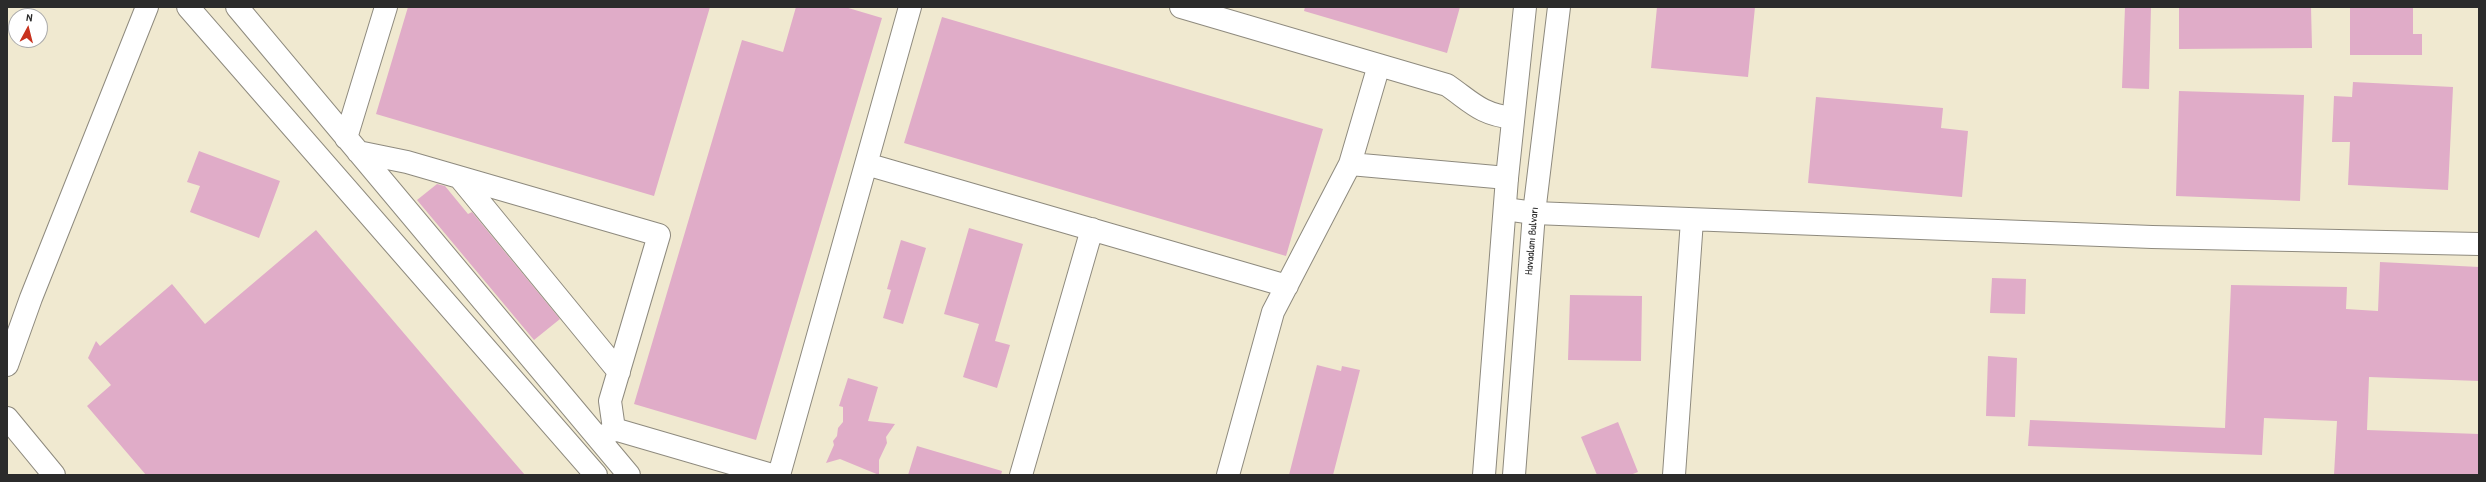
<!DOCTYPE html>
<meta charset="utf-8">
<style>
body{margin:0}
#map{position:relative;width:2486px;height:482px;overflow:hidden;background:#f0e9d0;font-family:"Patrick Hand",sans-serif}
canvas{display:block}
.frame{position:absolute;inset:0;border:8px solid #2b2b2b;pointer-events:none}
.north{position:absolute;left:8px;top:8px;width:40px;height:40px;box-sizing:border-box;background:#fff;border:1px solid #aaa;border-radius:50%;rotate:7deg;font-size:11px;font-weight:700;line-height:16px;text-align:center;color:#2b2b2b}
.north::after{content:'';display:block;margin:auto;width:14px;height:18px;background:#c8321e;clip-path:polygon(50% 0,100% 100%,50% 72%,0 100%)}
</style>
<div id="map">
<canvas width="2486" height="482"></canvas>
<div class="frame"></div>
<div class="north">N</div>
</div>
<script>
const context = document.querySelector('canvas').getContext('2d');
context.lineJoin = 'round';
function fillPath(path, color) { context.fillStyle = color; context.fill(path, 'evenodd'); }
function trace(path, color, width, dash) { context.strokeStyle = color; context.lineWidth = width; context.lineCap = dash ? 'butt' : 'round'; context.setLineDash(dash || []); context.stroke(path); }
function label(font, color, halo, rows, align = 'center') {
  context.font = font + ' "Patrick Hand",sans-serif'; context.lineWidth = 3; context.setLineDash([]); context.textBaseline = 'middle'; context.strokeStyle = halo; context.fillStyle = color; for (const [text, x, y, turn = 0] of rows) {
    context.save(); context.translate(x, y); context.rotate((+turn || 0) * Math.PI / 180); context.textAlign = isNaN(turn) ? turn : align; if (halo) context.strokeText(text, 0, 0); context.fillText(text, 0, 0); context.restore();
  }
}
fillPath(new Path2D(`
 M408 7H710L654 196 376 114Z
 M796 7H845L882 18 756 440 634 404 742 40 783 52Z
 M1305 7H1460L1447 53 1304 11Z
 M1657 7H1755L1748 77 1651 68Z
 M2125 7H2151L2149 89 2122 88Z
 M2179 7H2311L2312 48 2179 49Z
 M2350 7H2413V34H2422V55H2350Z
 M942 17 1323 129 1286 256 904 143Z
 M2353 82 2453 87 2448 190 2348 185 2350 142H2332L2334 96 2352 97Z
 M2179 91 2304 95 2300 201 2176 196Z
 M1816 97 1943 108 1941 128 1968 131 1962 197 1808 183Z
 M199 151 280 181 259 238 190 212 200 186 187 182Z
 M437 184 445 186 468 214 472 212 560 319 534 340 417 200Z
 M969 228 1023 244 995 341 1010 345 997 388 963 377 979 324 944 314Z
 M316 230 500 446 525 475H146L87 406 111 385 88 358 96 341 100 346 172 284 205 324Z
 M901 240 926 248 903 324 883 318 891 290 887 289Z
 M2380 262 2479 267V381L2369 377 2367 430 2479 434V475H2334L2337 421 2264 418 2262 455 2028 446 2030 420 2225 428 2231 285 2347 287 2346 309 2378 311Z
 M1992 278 2026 279 2025 314 1990 313Z
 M1570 295 1642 296 1641 361 1568 360Z
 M1988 356 2017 358 2015 417 1986 416Z
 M1317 365 1341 371 1342 366 1360 370 1333 475H1289Z
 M848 378 878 387 868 421 895 424 886 437 887 443 879 460V475L840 459 826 463 834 445 833 441 837 436 838 428 843 422V407L839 406Z
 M1618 422 1638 472 1630 475H1597L1581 437Z
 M917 446 1002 471 1001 475H908Z`), '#e0acc8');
const minor = new Path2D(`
 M188 7 596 475
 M237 7 629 475
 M1181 7 1447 85C1473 103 1480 114 1513 118
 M346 138 386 7
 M358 152 407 162 659 235 610 401 614 429
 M866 164 1287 286
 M1350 164 1507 178
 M460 178 619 372
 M1505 209 1534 213 2152 237 2479 244
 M7 365 31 298 147 7
 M7 418 54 475
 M602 438 614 429 772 475
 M779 475 910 7
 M1021 475 1092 229
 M1228 475 1273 312 1350 164 1379 65
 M1674 475 1692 220`);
const major = new Path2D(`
 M1484 475 1507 178 1525 7
 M1514 475 1534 213 1559 7`);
trace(minor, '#8e8a7e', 24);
trace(major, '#8e8a7e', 24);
trace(minor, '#fff', 22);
trace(major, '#fff', 22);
label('11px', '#2b2b2b', '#fff', [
 ["Havaalanı Bulvarı",1532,241,-85]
]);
</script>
